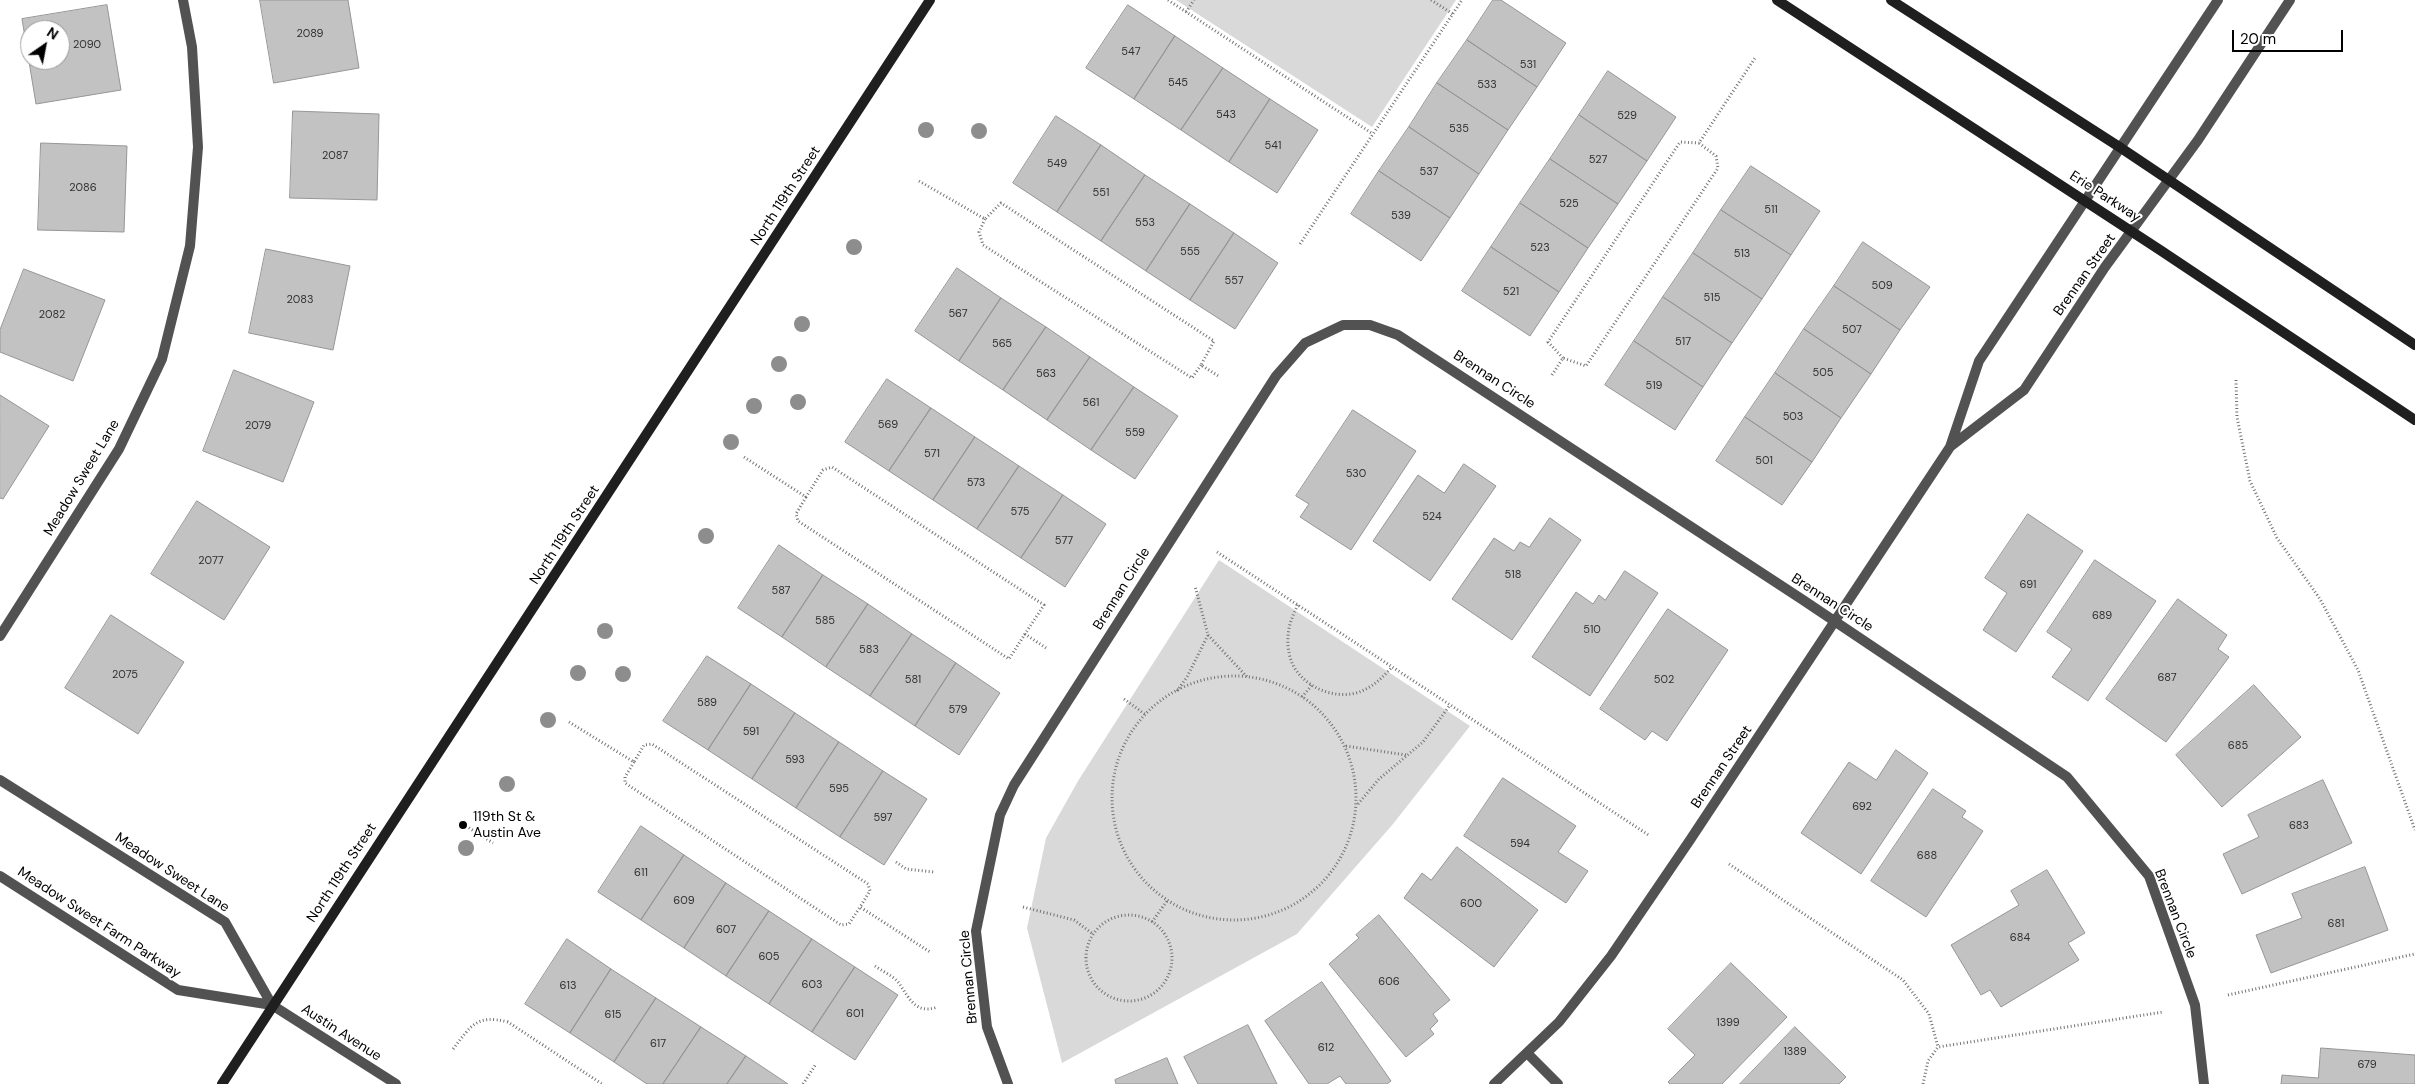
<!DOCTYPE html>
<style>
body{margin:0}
#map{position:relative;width:2415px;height:1084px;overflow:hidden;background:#fff;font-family:"DM Sans",sans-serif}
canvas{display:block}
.north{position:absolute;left:20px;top:20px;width:50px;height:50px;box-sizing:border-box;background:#fff;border:1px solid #999;border-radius:50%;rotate:33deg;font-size:14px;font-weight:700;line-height:20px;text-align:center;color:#000}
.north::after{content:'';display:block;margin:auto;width:18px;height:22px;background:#000;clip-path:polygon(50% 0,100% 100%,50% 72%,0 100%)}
.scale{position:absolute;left:2232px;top:30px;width:111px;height:22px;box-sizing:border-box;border:2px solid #000;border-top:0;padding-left:6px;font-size:15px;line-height:18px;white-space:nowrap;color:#000;-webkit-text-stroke:4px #fff;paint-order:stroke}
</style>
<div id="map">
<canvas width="2415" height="1084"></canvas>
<div class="north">N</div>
<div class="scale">20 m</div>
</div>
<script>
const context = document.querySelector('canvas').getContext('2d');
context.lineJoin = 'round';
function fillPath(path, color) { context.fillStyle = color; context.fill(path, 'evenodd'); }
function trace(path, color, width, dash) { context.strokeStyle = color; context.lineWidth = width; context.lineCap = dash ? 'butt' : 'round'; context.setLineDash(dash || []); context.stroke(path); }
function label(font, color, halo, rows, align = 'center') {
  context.font = font + ' "DM Sans",sans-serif'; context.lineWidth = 4; context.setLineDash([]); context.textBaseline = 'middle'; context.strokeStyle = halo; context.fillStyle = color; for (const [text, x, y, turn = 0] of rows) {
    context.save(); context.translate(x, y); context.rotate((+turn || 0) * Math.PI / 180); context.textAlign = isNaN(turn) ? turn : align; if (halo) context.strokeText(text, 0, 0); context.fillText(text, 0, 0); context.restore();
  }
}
fillPath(new Path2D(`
 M1176 0H1456L1372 127Z
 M1219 560 1470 726 1393 824 1297 934 1062 1063 1027 928 1046 838 1078 781Z`), '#d9d9d9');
const building = new Path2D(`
 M260 0H348L359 68 274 83Z
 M1493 0H1501L1566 43 1537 87 1467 40Z
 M107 5 121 90 36 104 22 19ZM30 30H60V60H30Z
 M1128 5 1175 36 1134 99 1086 68Z
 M1175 36 1223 68 1181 130 1134 99Z
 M1467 40 1537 87 1508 130 1437 83Z
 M1223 68 1270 99 1229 162 1181 130Z
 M1608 71 1676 117 1647 161 1579 115Z
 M1437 83 1508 130 1479 174 1409 127Z
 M1270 99 1318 130 1277 193 1229 162Z
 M293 111 379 114 377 200 290 198Z
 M1579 115 1647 161 1618 204 1550 159Z
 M1056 116 1101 145 1057 212 1013 183Z
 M1409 127 1479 174 1450 218 1379 171Z
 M41 143 127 146 124 232 38 230Z
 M1101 145 1145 175 1101 241 1057 212Z
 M1550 159 1618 204 1588 248 1520 203Z
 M1751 166 1820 211 1791 255 1721 210Z
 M1379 171 1450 218 1421 261 1351 214Z
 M1145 175 1190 204 1146 271 1101 241Z
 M1520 203 1588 248 1559 292 1491 247Z
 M1190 204 1234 233 1190 300 1146 271Z
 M1721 210 1791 255 1762 299 1693 253Z
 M1234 233 1278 263 1235 329 1190 300Z
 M1863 242 1930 287 1900 330 1834 286Z
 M1491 247 1559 292 1530 336 1462 291Z
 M266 249 350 266 333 350 249 333Z
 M1693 253 1762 299 1732 343 1663 297Z
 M957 268 1001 298 959 361 915 331Z
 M24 269 105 300 73 381 0 352V330Z
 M1834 286 1900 330 1871 374 1804 329Z
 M1663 297 1732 343 1703 387 1634 341Z
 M1001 298 1046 327 1003 390 959 361Z
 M1046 327 1090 357 1047 420 1003 390Z
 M1804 329 1871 374 1841 418 1775 373Z
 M1634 341 1703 387 1675 430 1605 385Z
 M1090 357 1134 387 1091 450 1047 420Z
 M234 370 314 402 283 482 203 451Z
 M1775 373 1841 418 1812 462 1745 417Z
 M887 379 931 408 889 471 845 442Z
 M1134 387 1178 416 1135 479 1091 450Z
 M0 395 49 426 3 499 0 498Z
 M931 408 975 437 933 500 889 471Z
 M1353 410 1416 451 1351 550 1300 517 1309 504 1296 496Z
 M1745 417 1812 462 1782 505 1716 461Z
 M975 437 1019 466 977 529 933 500Z
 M1464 464 1496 486 1430 581 1373 541 1418 475 1444 493Z
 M1019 466 1063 495 1021 558 977 529Z
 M1063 495 1106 524 1065 587 1021 558Z
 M197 501 270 547 224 620 151 574Z
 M2028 514 2083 551 2016 652 1983 630 2007 593 1985 578Z
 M1550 518 1581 540 1512 640 1452 599 1494 538 1514 551 1520 542 1529 547Z
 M779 545 823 575 782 637 738 608Z
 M2095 560 2156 601 2088 701 2052 677 2072 649 2047 632Z
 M1625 571 1658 593 1590 696 1532 657 1576 592 1593 604 1599 595 1605 600Z
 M823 575 868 604 826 667 782 637Z
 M2178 599 2227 635 2218 649 2229 657 2166 742 2106 699Z
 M868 604 912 634 870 696 826 667Z
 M1668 609 1728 650 1667 741 1652 731 1645 740 1600 709Z
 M111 615 184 662 138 734 65 688Z
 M912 634 956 663 915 726 870 696Z
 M707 656 751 684 708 750 663 721Z
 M956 663 1000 693 959 755 915 726Z
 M751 684 795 713 752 779 708 750Z
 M2254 685 2301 737 2222 807 2176 755Z
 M795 713 839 742 796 808 752 779Z
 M839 742 883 771 840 837 796 808Z
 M1896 750 1928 773 1861 874 1801 833 1849 762 1876 780Z
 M883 771 927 799 884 865 840 837Z
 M1503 778 1576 826 1558 852 1588 871 1566 903 1464 836Z
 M2323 780 2352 843 2242 894 2223 854 2259 837 2248 815Z
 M1933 789 1966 811 1962 817 1983 831 1926 917 1871 881Z
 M641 826 684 855 641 920 598 892Z
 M1457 847 1538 910 1494 967 1404 898 1422 873 1431 880Z
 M684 855 726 883 684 948 641 920Z
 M2365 867 2388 930 2271 973 2256 935 2302 918 2292 894Z
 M2047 870 2085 933 2068 943 2079 960 2001 1007 1990 990 1981 995 1951 945 2019 905 2011 891Z
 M726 883 769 911 726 976 684 948Z
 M769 911 812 939 769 1004 726 976Z
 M1379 915 1450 1000 1433 1014 1438 1021 1430 1029 1434 1034 1406 1057 1329 964 1359 938 1356 935Z
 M567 939 611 969 570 1033 525 1004Z
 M812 939 855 967 812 1032 769 1004Z
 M1731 963 1787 1017 1722 1084H1670L1668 1082 1695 1055 1668 1029Z
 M855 967 898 995 855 1060 812 1032Z
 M611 969 656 998 614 1062 570 1033Z
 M1322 982 1391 1081 1387 1084H1346L1340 1076 1327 1084H1309L1265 1021Z
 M656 998 701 1027 663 1084H647L614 1062Z
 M1248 1025 1277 1084H1198L1184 1057Z
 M701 1027 746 1056 727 1084H663Z
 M1795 1027 1846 1077 1839 1084H1740Z
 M2321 1048 2415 1055V1084H2281L2282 1075 2318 1078Z
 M746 1056 788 1084H727Z
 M1167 1058 1178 1084H1116L1115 1080Z`);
fillPath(building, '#c2c2c2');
trace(building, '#969696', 1);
trace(new Path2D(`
 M1168 0 1373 134
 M1431 0 1453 14
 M1186 12 1194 0
 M919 181 985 219 1001 203 1214 341 1201 365 1220 377
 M985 219 979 232 983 245 1192 378 1201 365
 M1300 244 1462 0
 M1563 358 1548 342 1680 142 1699 143
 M1552 375 1563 358 1586 366 1718 168 1716 156 1699 143 1755 58
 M2236 380 2237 417 2250 481 2277 538 2320 599 2358 670 2415 830
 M744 457 806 497 823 470 832 467 1044 605 1025 634 1046 648
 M806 497 796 514 798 521 1009 659 1025 634
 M1217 552 1650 836
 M1298 605C1289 621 1285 638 1290 657 1298 687 1339 704 1366 689 1376 684 1384 676 1392 667
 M1208 635 1248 678
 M1112 798a122 122 0 1 1 244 0a122 122 0 1 1-244 0Z
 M1177 691 1187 677 1208 635 1195 586
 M1302 697 1312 685
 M1124 699 1146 715
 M569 722 634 762 644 745 652 744 868 884 870 891 860 907 930 952
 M1346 746 1406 755
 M634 762 625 777V783L841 925 849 924 860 907
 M1358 804 1379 779 1423 742 1450 705
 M463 824 493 843
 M896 862 906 869 934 872
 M1729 864 1903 980 1929 1014 1938 1047
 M1023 907 1074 920 1093 934
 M1086 958a43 43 0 1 1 86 0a43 43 0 1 1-86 0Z
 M1152 922 1167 901
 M875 966C882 971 893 976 898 982 909 997 915 1015 937 1007
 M2228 995 2415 954
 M453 1049C471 1026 476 1014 508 1022L602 1084
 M803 1084 816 1064
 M1923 1084 1928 1061 1938 1047 2163 1012`), '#747474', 3, [1, 2.5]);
trace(new Path2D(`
 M1951 446 2024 390 2105 267 2198 140 2290 0
 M0 636 119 449 162 359 190 246 198 147 192 47 183 0
 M0 780 225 922 272 1005
 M0 876 178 990 272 1005 396 1084
 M1527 1053 1558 1084
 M1008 1084 987 1027 976 931 1000 815 1014 785 1276 376 1305 343 1343 325H1370L1398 335 1803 600 2067 777 2149 876 2195 1005 2204 1084
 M1494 1084 1559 1022 1611 956 1690 840 1950 447 1979 361 2218 0`), '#525252', 10);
trace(new Path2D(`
 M1777 0 2160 250 2415 420
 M1891 0 2121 148 2415 345
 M222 1084 930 0`), '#1f1f1f', 10);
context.fillStyle = '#8d8d8d';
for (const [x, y] of [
 [926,130],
 [979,131],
 [854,247],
 [802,324],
 [779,364],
 [798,402],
 [754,406],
 [731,442],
 [706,536],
 [605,631],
 [578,673],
 [623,674],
 [548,720],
 [507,784],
 [466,848]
]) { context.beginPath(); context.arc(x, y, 8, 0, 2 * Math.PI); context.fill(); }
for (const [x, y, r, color] of [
 [463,825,5,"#000"]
]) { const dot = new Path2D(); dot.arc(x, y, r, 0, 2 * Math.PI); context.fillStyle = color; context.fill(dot); trace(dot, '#fff', 2); }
label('11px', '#303030', null, [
 ["2089",310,34],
 ["2090",87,45],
 ["547",1131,52],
 ["531",1528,65],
 ["545",1178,83],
 ["533",1487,85],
 ["543",1226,115],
 ["529",1627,116],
 ["535",1459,129],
 ["541",1273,146],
 ["2087",335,156],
 ["527",1598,160],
 ["549",1057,164],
 ["537",1429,172],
 ["2086",83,188],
 ["551",1101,193],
 ["525",1569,204],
 ["511",1771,210],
 ["539",1401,216],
 ["553",1145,223],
 ["523",1540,248],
 ["555",1190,252],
 ["513",1742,254],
 ["557",1234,281],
 ["509",1882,286],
 ["521",1511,292],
 ["515",1712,298],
 ["2083",300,300],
 ["567",958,314],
 ["2082",52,315],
 ["507",1852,330],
 ["517",1683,342],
 ["565",1002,344],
 ["505",1823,373],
 ["563",1046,374],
 ["519",1654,386],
 ["561",1091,403],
 ["503",1793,417],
 ["569",888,425],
 ["2079",258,426],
 ["559",1135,433],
 ["571",932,454],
 ["501",1764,461],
 ["530",1356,474],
 ["573",976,483],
 ["575",1020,512],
 ["524",1432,517],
 ["577",1064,541],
 ["2077",211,561],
 ["518",1513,575],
 ["691",2028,585],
 ["587",781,591],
 ["689",2102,616],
 ["585",825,621],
 ["510",1592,630],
 ["583",869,650],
 ["2075",125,675],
 ["687",2167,678],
 ["581",913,680],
 ["502",1664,680],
 ["589",707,703],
 ["579",958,710],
 ["591",751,732],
 ["685",2238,746],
 ["593",795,760],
 ["595",839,789],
 ["692",1862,807],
 ["597",883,818],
 ["683",2299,826],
 ["594",1520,844],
 ["688",1927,856],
 ["611",641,873],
 ["609",684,901],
 ["600",1471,904],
 ["681",2336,924],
 ["607",726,930],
 ["684",2020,938],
 ["605",769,957],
 ["606",1389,982],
 ["603",812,985],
 ["613",568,986],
 ["601",855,1014],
 ["615",613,1015],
 ["1399",1728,1023],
 ["617",658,1044],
 ["612",1326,1048],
 ["1389",1795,1052],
 ["679",2367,1065]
]);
label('14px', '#000', '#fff', [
 ["North 119th Street",786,196,-57],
 ["Erie Parkway",2105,197,33],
 ["Brennan Street",2085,275,-55],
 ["Brennan Circle",1494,380,33],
 ["Meadow Sweet Lane",82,478,-59],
 ["North 119th Street",565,535,-57],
 ["Brennan Circle",1122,589,-58],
 ["Brennan Circle",1832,603,33],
 ["Brennan Street",1722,767,-56],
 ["Meadow Sweet Lane",172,873,33],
 ["North 119th Street",342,873,-57],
 ["Brennan Circle",2175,914,69],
 ["Meadow Sweet Farm Parkway",99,923,33],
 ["Brennan Circle",969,977,-95],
 ["Austin Avenue",341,1033,33]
]);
label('14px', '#000', '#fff', [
 ["119th St &",473,817],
 ["Austin Ave",473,833]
], 'left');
</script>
